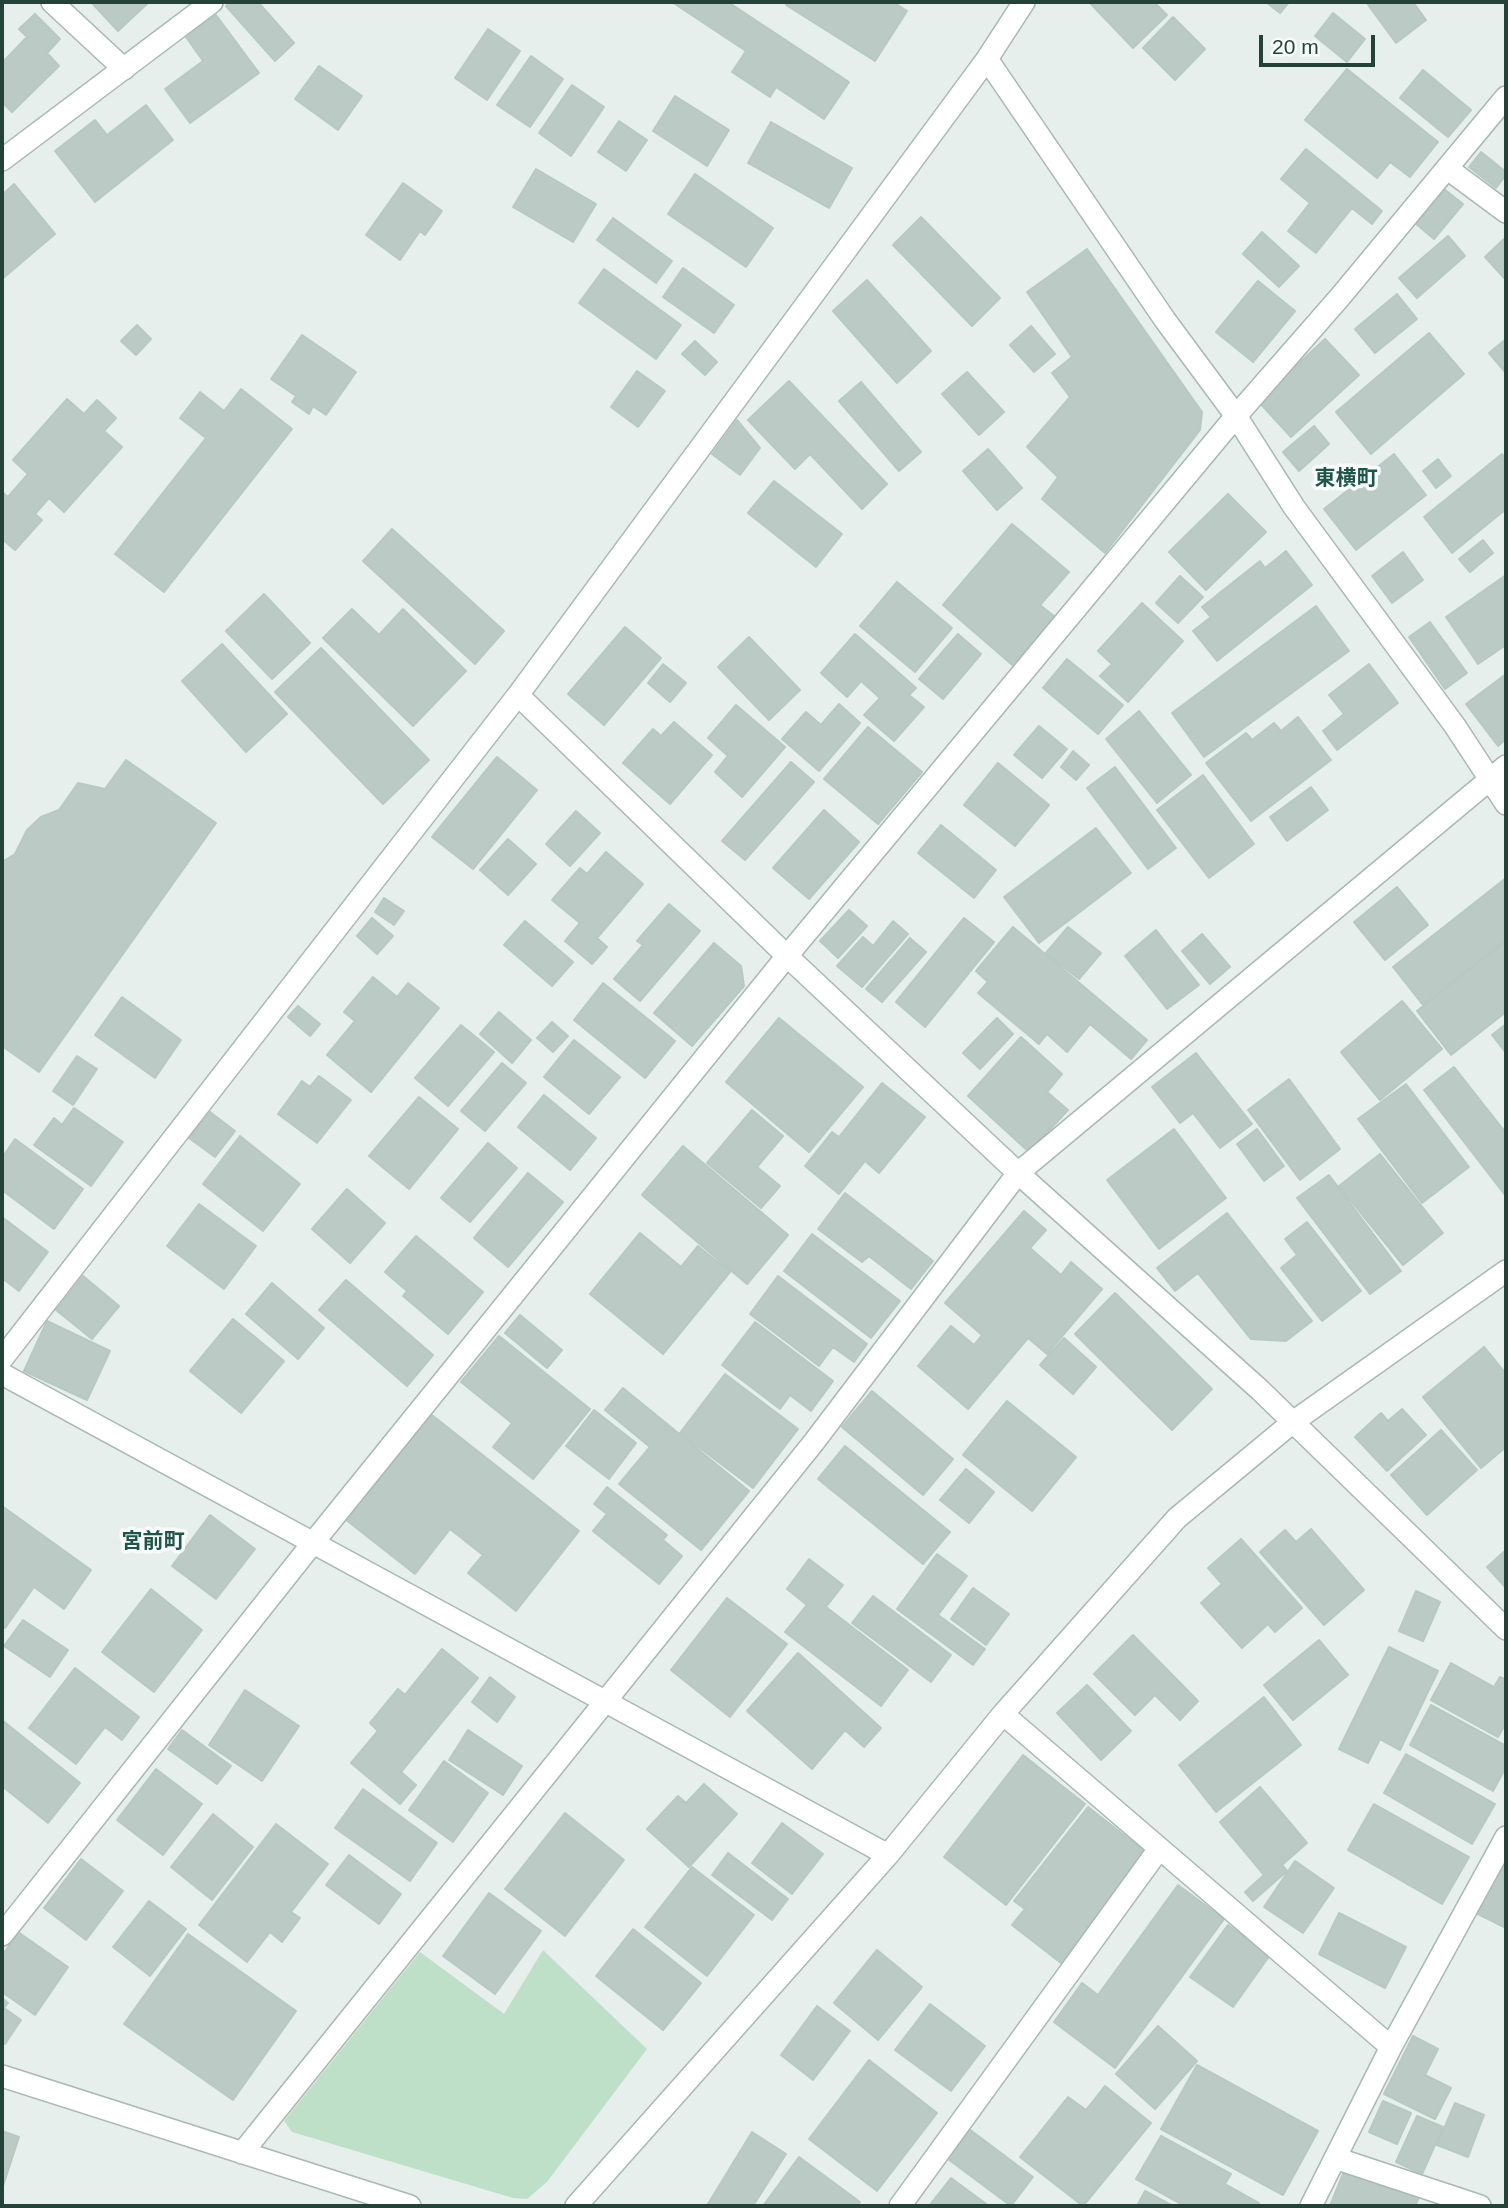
<!DOCTYPE html>
<meta charset="utf-8">
<style>
body{margin:0}
#map{position:relative;width:1508px;height:2208px;overflow:hidden;background:#e6efeb;font-family:Arial,sans-serif}
canvas{display:block}
.frame{position:absolute;inset:0;border:4px solid #24423a;pointer-events:none}
.scale{position:absolute;left:1259px;top:35px;width:116px;height:32px;box-sizing:border-box;border:4px solid #24423a;border-top:0;padding-left:9px;font-size:21px;line-height:24px;white-space:nowrap;color:#24423a;-webkit-text-stroke:5px #f7fbf9;paint-order:stroke}
</style>
<div id="map">
<canvas width="1508" height="2208"></canvas>
<div class="frame"></div>
<div class="scale">20 m</div>
</div>
<script>
const context = document.querySelector('canvas').getContext('2d');
context.lineJoin = 'round';
function fillPath(path, color) { context.fillStyle = color; context.fill(path, 'evenodd'); }
function trace(path, color, width, dash) { context.strokeStyle = color; context.lineWidth = width; context.lineCap = dash ? 'butt' : 'round'; context.setLineDash(dash || []); context.stroke(path); }
function label(font, color, halo, rows, align = 'center') {
  context.font = font + ' Arial,"Noto Sans JP",sans-serif'; context.lineWidth = 7; context.setLineDash([]); context.textBaseline = 'middle'; context.strokeStyle = halo; context.fillStyle = color; for (const [text, x, y, turn = 0] of rows) {
    context.save(); context.translate(x, y); context.rotate((+turn || 0) * Math.PI / 180); context.textAlign = isNaN(turn) ? turn : align; if (halo) context.strokeText(text, 0, 0); context.fillText(text, 0, 0); context.restore();
  }
}
fillPath(new Path2D(`
 M543 1950 647 2049 547 2182 527 2199 513 2198 292 2132 284 2121 420 1952 504 2014Z`), '#bfe0c8');
const building = new Path2D(`
 M91 2H149L118 31Z
 M231 2H258L294 43 275 61 226 6Z
 M672 2H728L849 82 824 119 776 87 770 97 732 72 746 51Z
 M788 2H893L907 11 875 61 786 5Z
 M1089 2H1154L1167 15 1133 48Z
 M1266 2H1289L1280 13Z
 M1366 2H1413L1426 20 1396 43Z
 M1333 13 1365 39 1347 62 1315 36Z
 M35 14 60 39 47 53 59 66 12 112 2 102V63L27 37 19 29Z
 M216 15 259 73 190 123 165 89 203 61 186 37Z
 M1173 17 1205 49 1175 80 1143 48Z
 M488 29 520 51 487 100 455 78Z
 M531 56 563 79 530 127 497 105Z
 M319 66 362 96 338 130 295 99Z
 M1347 69 1438 142 1410 177 1390 162 1377 178 1305 120Z
 M1423 70 1471 110 1448 137 1400 98Z
 M572 85 604 107 571 156 539 133Z
 M675 96 729 130 707 166 653 131Z
 M146 105 173 140 95 202 55 151 95 120 107 135Z
 M619 121 647 140 626 171 598 152Z
 M771 122 852 168 829 208 748 163Z
 M1306 149 1382 211 1372 224 1352 208 1316 253 1288 231 1310 203 1281 179Z
 M1481 152 1506 172V175L1496 188 1469 167Z
 M536 169 596 204 573 242 513 207Z
 M695 174 773 228 746 267 668 214Z
 M403 183 442 211 425 235 420 231 400 260 366 235Z
 M14 184 55 234 2 279V195Z
 M1444 189 1463 204 1434 239 1415 223Z
 M921 217 1000 298 972 326 893 245Z
 M613 218 672 261 656 283 597 240Z
 M1262 232 1299 266 1279 287 1243 254Z
 M1448 236 1465 256 1417 298 1399 278Z
 M1506 237V280L1485 257Z
 M1087 249 1202 412 1200 430 1105 553 1042 499 1058 477 1027 447 1070 397 1052 373 1072 357 1027 292Z
 M683 268 734 305 714 333 663 297Z
 M604 269 681 325 656 359 579 303Z
 M867 280 931 351 897 383 833 311Z
 M1258 281 1295 311 1253 362 1216 332Z
 M1397 294 1417 319 1375 353 1355 329Z
 M137 325 151 339 136 355 121 341Z
 M1031 326 1055 354 1034 372 1010 345Z
 M1429 333 1464 374 1371 454 1336 412Z
 M302 335 356 372 326 415 313 406 309 414 292 402 296 396 271 379Z
 M1325 339 1359 375 1291 437 1258 401Z
 M1506 339V373L1489 353Z
 M695 341 717 362 705 375 682 354Z
 M637 371 665 391 638 427 611 407Z
 M967 372 1004 412 979 435 942 394Z
 M789 381 887 484 862 509 810 454 795 469 748 420Z
 M861 382 921 452 899 471 839 401Z
 M241 389 292 429 164 592 115 554 206 438 180 418 200 392 224 411Z
 M67 399 84 414 97 400 116 418 104 431 122 447 64 512 49 498 35 514 42 520 15 550 2 539V492L8 497 28 474 13 460Z
 M737 420 760 448 740 475 712 454Z
 M1314 426 1329 444 1299 471 1283 452Z
 M988 449 1022 488 997 510 963 471Z
 M1394 454 1426 495 1356 550 1324 509Z
 M1502 454 1506 459V509L1452 553 1424 517Z
 M1438 459 1451 476 1436 488 1423 471Z
 M774 481 842 534 816 567 748 513Z
 M1228 494 1266 532 1206 590 1169 552Z
 M1012 524 1069 572 1040 605 1059 620 1017 669 943 605Z
 M392 529 504 631 475 664 363 561Z
 M1483 540 1493 553 1470 572 1459 559Z
 M1286 551 1312 585 1217 661 1193 631 1211 617 1202 607 1260 561 1265 568Z
 M1403 552 1423 580 1392 603 1372 576Z
 M1506 575V645L1478 664 1446 617Z
 M1180 576 1203 597 1178 623 1156 603Z
 M897 582 952 628 915 672 860 626Z
 M264 594 310 643 272 679 226 631Z
 M1142 603 1183 641 1128 702 1100 676 1112 664 1098 651Z
 M1316 606 1349 651 1204 757 1172 713Z
 M352 609 379 635 403 609 466 671 413 726 323 638Z
 M1430 622 1467 673 1445 689 1409 637Z
 M625 627 661 658 604 725 568 694Z
 M855 634 916 688 909 695 924 707 894 741 864 715 880 698 861 681 847 697 821 673Z
 M958 634 981 654 943 699 919 679Z
 M749 637 800 690 769 720 718 667Z
 M222 644 287 714 246 752 182 681Z
 M321 648 429 760 383 804 275 692Z
 M1067 659 1123 705 1098 734 1043 688Z
 M663 664 686 683 670 702 648 683Z
 M1369 664 1398 703 1337 750 1323 731 1344 714 1329 695Z
 M1506 674V739L1498 746 1466 704Z
 M839 704 860 723 819 771 782 739 806 712 821 725Z
 M736 705 785 747 742 797 715 772 728 756 708 738Z
 M1139 711 1191 775 1157 803 1106 739Z
 M1298 717 1331 760 1251 821 1206 763 1246 733 1252 740 1274 723 1281 731Z
 M674 722 712 755 670 804 623 763 653 729 661 736Z
 M1039 726 1067 749 1042 778 1014 755Z
 M868 727 922 772 878 824 824 779Z
 M1073 751 1089 765 1076 780 1061 767Z
 M497 757 537 790 473 869 432 837Z
 M126 760 216 823 39 1072 2 1046V862L15 854 27 830 41 817 59 810 78 783 105 789Z
 M791 762 814 782 745 860 722 841Z
 M998 763 1049 805 1015 846 964 805Z
 M1115 767 1176 848 1148 869 1087 788Z
 M1203 775 1254 844 1209 878 1157 810Z
 M1311 787 1328 810 1287 841 1270 817Z
 M824 810 859 842 809 899 773 868Z
 M576 811 600 833 570 866 546 844Z
 M941 825 996 870 974 898 918 853Z
 M1096 828 1131 873 1039 943 1004 897Z
 M508 839 536 864 508 895 480 870Z
 M606 852 643 884 597 938 607 947 592 964 565 941 580 923 552 900 580 868 587 874Z
 M1506 878V940L1423 1005 1393 967Z
 M1397 887 1428 925 1385 960 1354 922Z
 M384 898 404 911 394 925 375 912Z
 M669 904 700 931 640 1001 614 979 643 945 637 941Z
 M849 910 867 926 838 958 820 941Z
 M372 918 393 936 377 954 357 936Z
 M964 918 994 942 925 1027 896 1002Z
 M525 921 573 962 552 986 504 945Z
 M893 921 908 934 862 987 837 966 863 937 873 946Z
 M1013 927 1147 1040 1131 1059 1090 1024 1067 1052 1047 1034 1039 1044 978 993 988 982 976 971Z
 M1068 927 1101 953 1079 979 1046 953Z
 M1156 930 1199 985 1167 1009 1125 956Z
 M1202 934 1230 967 1210 984 1182 951Z
 M910 938 926 952 882 1002 866 989Z
 M1506 941V1012L1451 1055 1417 1011Z
 M714 943 741 966 744 986 692 1046 654 1013Z
 M373 977 397 997 408 983 439 1008 371 1092 327 1055 355 1021 344 1012Z
 M603 983 675 1041 645 1078 574 1020Z
 M122 997 181 1040 155 1078 95 1035Z
 M1402 1001 1442 1049 1380 1100 1341 1052Z
 M298 1006 320 1024 310 1036 288 1017Z
 M499 1012 531 1040 512 1063 480 1034Z
 M779 1018 863 1087 809 1152 726 1082Z
 M997 1018 1013 1034 980 1069 963 1053Z
 M552 1022 568 1036 553 1052 537 1038Z
 M1506 1024V1053L1492 1035Z
 M461 1025 494 1052 448 1106 415 1078Z
 M1021 1037 1062 1074 1047 1092 1068 1110 1029 1152 968 1096Z
 M574 1040 620 1077 589 1114 544 1077Z
 M1196 1053 1252 1124 1220 1148 1193 1113 1180 1123 1152 1087Z
 M77 1056 97 1069 73 1105 53 1091Z
 M502 1063 526 1083 485 1131 461 1111Z
 M1454 1067 1506 1133 1505 1195 1424 1090Z
 M319 1076 351 1100 317 1143 278 1114 302 1081 310 1087Z
 M1289 1079 1340 1149 1300 1180 1248 1110Z
 M882 1083 925 1117 879 1173 865 1161 839 1194 805 1166 832 1132 839 1137Z
 M1406 1084 1469 1167 1422 1203 1358 1119Z
 M544 1095 596 1138 570 1170 518 1127Z
 M419 1097 458 1129 409 1189 369 1156Z
 M74 1108 123 1142 91 1186 34 1145 54 1118 62 1125Z
 M752 1110 783 1136 757 1167 780 1186 761 1208 707 1163Z
 M210 1112 235 1131 215 1157 189 1138Z
 M1174 1129 1226 1198 1159 1249 1107 1180Z
 M1257 1129 1284 1166 1264 1181 1237 1144Z
 M240 1136 300 1184 263 1231 203 1184Z
 M15 1139 83 1189 54 1229 2 1190V1158Z
 M488 1143 517 1168 470 1222 441 1198Z
 M683 1146 788 1235 747 1284 642 1195Z
 M1380 1154 1443 1233 1403 1265 1339 1186Z
 M528 1173 563 1202 508 1267 474 1238Z
 M1329 1175 1401 1271 1370 1294 1297 1198Z
 M347 1189 385 1223 350 1263 312 1229Z
 M845 1193 933 1261 911 1289 869 1256 862 1262 818 1229Z
 M199 1204 256 1246 224 1289 167 1246Z
 M1024 1211 1046 1230 1030 1248 1061 1275 1071 1262 1102 1289 1047 1354 1028 1338 968 1409 918 1366 951 1326 974 1345 982 1335 945 1303Z
 M1227 1213 1312 1321 1286 1341 1251 1339 1198 1273 1175 1291 1157 1268Z
 M2 1217 48 1252 19 1291 2 1278Z
 M1307 1222 1361 1291 1322 1321 1281 1268 1297 1255 1285 1239Z
 M640 1233 681 1267 698 1246 730 1272 663 1354 590 1294Z
 M812 1234 900 1301 871 1338 784 1271Z
 M416 1236 483 1292 448 1334 403 1296 407 1291 385 1272Z
 M83 1276 119 1306 92 1339 56 1310Z
 M778 1276 867 1344 854 1362 833 1347 819 1366 750 1314Z
 M346 1280 433 1355 407 1386 319 1310Z
 M272 1283 324 1328 298 1359 246 1314Z
 M1115 1293 1212 1389 1172 1430 1075 1334Z
 M520 1315 562 1350 547 1368 505 1333Z
 M233 1319 284 1361 241 1413 190 1371Z
 M47 1321 110 1351 87 1400 24 1371Z
 M755 1322 833 1381 811 1411 790 1395 780 1409 722 1365Z
 M499 1336 590 1409 533 1479 493 1447 512 1423 461 1382Z
 M1064 1338 1096 1367 1073 1394 1040 1365Z
 M1484 1347 1506 1374V1447L1481 1468 1423 1397Z
 M725 1374 798 1429 753 1488 680 1433Z
 M623 1388 749 1491 701 1550 619 1484 650 1447 605 1410Z
 M872 1391 953 1459 923 1495 842 1427Z
 M1007 1401 1076 1457 1032 1511 963 1455Z
 M1402 1409 1426 1435 1387 1471 1355 1437 1381 1413 1388 1421Z
 M594 1410 636 1443 609 1479 566 1446Z
 M428 1412 579 1531 516 1611 468 1573 483 1555 450 1529 415 1574 345 1519Z
 M1441 1430 1477 1470 1427 1515 1391 1475Z
 M845 1446 950 1532 923 1564 818 1479Z
 M966 1469 994 1492 969 1523 940 1500Z
 M607 1487 667 1535 663 1540 682 1556 659 1584 593 1531 607 1514 594 1504Z
 M2 1506 91 1570 64 1609 34 1587 5 1628 2 1626Z
 M210 1515 255 1549 216 1599 172 1566Z
 M1311 1529 1364 1590 1324 1625 1260 1552 1285 1530 1296 1542Z
 M1241 1539 1302 1608 1275 1632 1268 1624 1242 1648 1201 1603 1222 1584 1208 1568Z
 M1506 1550V1588L1487 1567Z
 M937 1554 967 1576 938 1615 985 1649 973 1665 897 1609Z
 M809 1559 843 1585 826 1607 908 1670 881 1706 785 1632 807 1605 787 1589Z
 M973 1588 1009 1614 986 1645 951 1619Z
 M151 1589 202 1630 154 1692 102 1652Z
 M1416 1591 1440 1602 1423 1641 1399 1631Z
 M873 1596 951 1655 931 1682 852 1623Z
 M727 1598 787 1644 730 1717 671 1670Z
 M23 1620 68 1650 50 1677 4 1646Z
 M1133 1635 1198 1701 1180 1720 1155 1695 1135 1715 1094 1674Z
 M1319 1640 1348 1675 1293 1720 1264 1685Z
 M1389 1647 1438 1671 1400 1750 1380 1739 1368 1763 1339 1749Z
 M442 1649 478 1678 401 1772 416 1785 400 1804 351 1763 378 1731 370 1723 398 1689 405 1695Z
 M798 1653 881 1728 864 1747 845 1730 812 1769 747 1711Z
 M1451 1663 1494 1687 1500 1677 1506 1680V1723L1498 1737 1431 1700Z
 M75 1668 139 1717 122 1740 105 1727 76 1764 29 1728Z
 M490 1677 515 1697 497 1722 472 1702Z
 M1087 1685 1131 1731 1101 1760 1057 1713Z
 M245 1690 299 1726 262 1781 209 1745Z
 M1264 1697 1301 1745 1216 1812 1179 1765Z
 M1431 1705 1506 1746V1767L1493 1791 1410 1745Z
 M2 1720 80 1783 48 1823 2 1786Z
 M182 1730 231 1766 217 1784 168 1749Z
 M468 1730 522 1766 503 1795 449 1760Z
 M1406 1754 1495 1804 1472 1844 1384 1793Z
 M1023 1755 1085 1804 1006 1905 944 1857Z
 M444 1761 488 1793 453 1842 409 1810Z
 M156 1769 202 1804 163 1855 117 1820Z
 M704 1784 737 1814 689 1867 647 1829 678 1796 686 1803Z
 M1260 1787 1307 1843 1282 1865 1287 1871 1253 1901 1245 1892 1264 1875 1220 1822Z
 M363 1789 437 1843 410 1881 335 1828Z
 M1374 1804 1469 1857 1442 1904 1348 1850Z
 M1088 1807 1147 1853 1061 1963 1012 1925 1025 1909 1014 1901Z
 M565 1813 624 1860 565 1936 505 1889Z
 M213 1814 253 1847 212 1900 171 1867Z
 M782 1823 823 1854 792 1894 752 1863Z
 M276 1824 328 1864 291 1912 300 1918 282 1942 270 1932 247 1962 199 1925Z
 M728 1853 788 1899 772 1920 712 1875Z
 M349 1855 401 1894 379 1924 326 1885Z
 M1506 1855V1928L1476 1913Z
 M81 1859 123 1891 86 1940 44 1908Z
 M1295 1861 1334 1888 1303 1933 1264 1907Z
 M692 1867 754 1915 707 1976 645 1927Z
 M1178 1885 1224 1919 1115 2068 1054 2022 1082 1983 1098 1995Z
 M489 1893 541 1931 495 1994 443 1956Z
 M149 1901 186 1929 150 1976 113 1947Z
 M1339 1913 1406 1947 1385 1988 1319 1954Z
 M1228 1925 1270 1955 1233 2007 1190 1977Z
 M633 1929 701 1983 663 2030 596 1976Z
 M18 1932 68 1967 35 2015 2 1992V1956Z
 M188 1934 296 2011 233 2100 124 2024Z
 M877 1950 922 1987 878 2040 834 2003Z
 M2 1998 8 2003 4 2008 21 2020 5 2044 2 2042Z
 M930 2004 985 2046 951 2091 895 2050Z
 M817 2006 850 2031 813 2080 781 2055Z
 M1158 2026 1197 2061 1155 2109 1116 2074Z
 M1413 2036 1438 2049 1425 2075 1451 2088 1435 2119 1384 2094Z
 M869 2060 937 2113 877 2191 809 2139Z
 M1197 2065 1318 2131 1283 2195 1161 2129Z
 M1105 2086 1151 2123 1083 2206 1020 2157 1068 2097 1086 2110Z
 M1383 2101 1411 2113 1397 2144 1369 2132Z
 M1455 2103 1484 2115 1468 2157 1437 2145Z
 M1417 2116 1443 2127 1422 2174 1396 2162Z
 M969 2129 1033 2177 1011 2206 948 2159Z
 M2 2131 19 2137 2 2189Z
 M752 2132 786 2154 753 2206H712L708 2204Z
 M1161 2136 1231 2174 1225 2184 1259 2203 1258 2206H1185L1136 2179Z
 M799 2157 860 2202 857 2206H763Z
 M1345 2169 1419 2197 1415 2206H1330Z
 M951 2178 989 2206H929Z
 M1145 2191 1173 2206H1137Z`);
fillPath(building, '#bbcac4');
trace(building, '#b8c9c2', 2);
const minor = new Path2D(`
 M52 2 124 69
 M987 59 1165 320 1236 416 1294 507 1455 726 1506 804
 M2 160 212 2
 M1448 169 1506 212
 M518 695 787 956 1018 1173 1260 1390 1506 1629
 M2 1359 518 695 987 59 1024 2
 M2 1374 888 1855
 M1003 1714 1391 2047
 M2 1935 312 1544 787 956 1236 416 1340 297 1506 97
 M2 2076 410 2206
 M242 2153 814 1442 1018 1173 1506 766
 M1335 2158 1480 2206
 M576 2206 888 1855 1003 1714 1177 1518 1293 1422 1506 1271
 M900 2206 1159 1849
 M1311 2206 1391 2047 1506 1837`);
trace(minor, '#a8b8b2', 24);
trace(minor, '#fff', 21);
label('bold 21px', '#1f5548', '#f7fbf9', [
 ["東横町",1346,479],
 ["宮前町",153,1542]
]);
</script>
